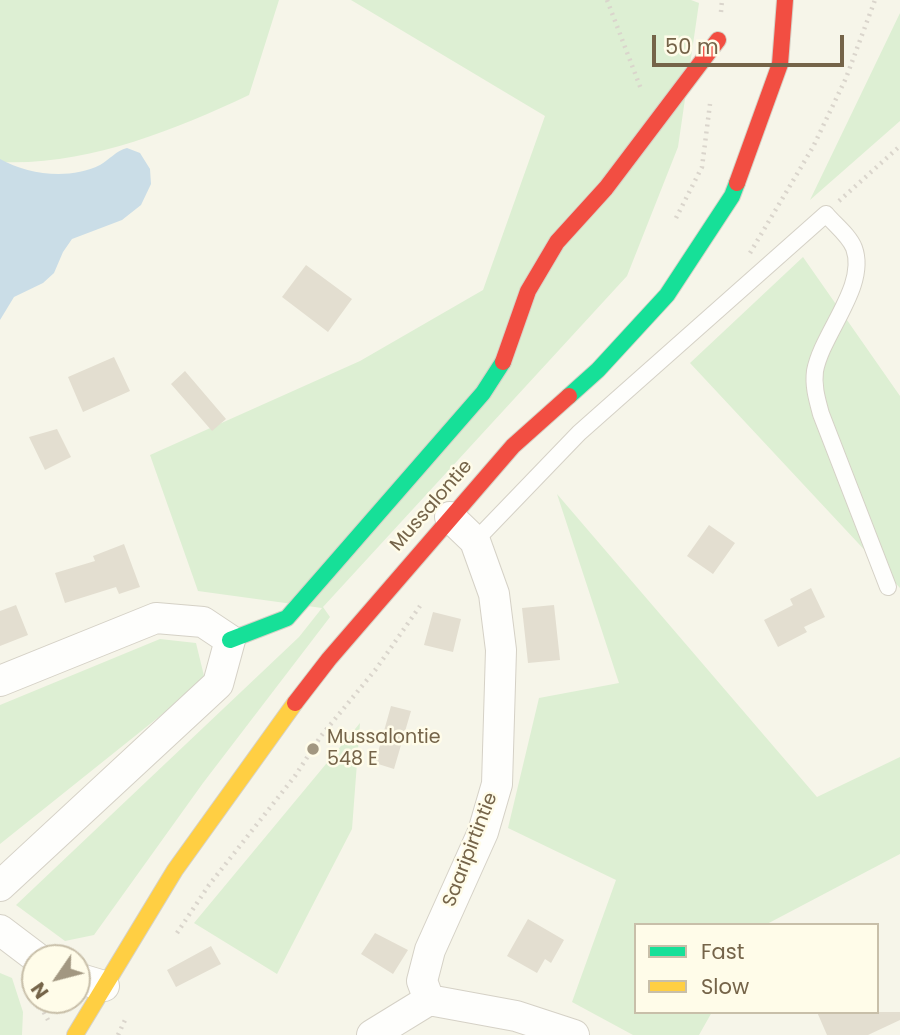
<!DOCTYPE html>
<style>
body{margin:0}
#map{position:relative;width:900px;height:1035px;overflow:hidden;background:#f6f5e9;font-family:Poppins,sans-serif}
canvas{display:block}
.legend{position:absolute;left:634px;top:923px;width:245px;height:91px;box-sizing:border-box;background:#fffce9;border:2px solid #c8bfa9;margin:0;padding:9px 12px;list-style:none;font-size:21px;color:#756449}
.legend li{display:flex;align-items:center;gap:14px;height:35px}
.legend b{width:35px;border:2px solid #c8bfa9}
.north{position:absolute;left:21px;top:944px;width:70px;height:70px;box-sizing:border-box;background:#fffce9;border:2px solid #c8bfa9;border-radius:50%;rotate:235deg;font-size:19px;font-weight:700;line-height:28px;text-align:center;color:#756449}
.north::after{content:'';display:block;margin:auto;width:24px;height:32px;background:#a29781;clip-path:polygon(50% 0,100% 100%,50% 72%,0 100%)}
.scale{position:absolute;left:652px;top:35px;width:192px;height:32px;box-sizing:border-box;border:4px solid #756449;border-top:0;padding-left:9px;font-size:21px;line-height:24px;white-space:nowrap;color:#756449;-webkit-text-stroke:5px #fffce9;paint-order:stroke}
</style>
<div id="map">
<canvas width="900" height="1035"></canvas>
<ul class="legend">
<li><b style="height:9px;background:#16e098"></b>Fast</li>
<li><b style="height:9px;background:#ffcf43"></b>Slow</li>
</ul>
<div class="north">N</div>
<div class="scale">50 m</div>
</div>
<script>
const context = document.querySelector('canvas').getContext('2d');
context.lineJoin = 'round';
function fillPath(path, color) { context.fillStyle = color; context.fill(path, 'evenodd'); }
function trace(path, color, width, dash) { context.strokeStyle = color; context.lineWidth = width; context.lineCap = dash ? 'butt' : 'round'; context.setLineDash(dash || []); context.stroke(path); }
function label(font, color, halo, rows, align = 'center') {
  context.font = font + ' Poppins,sans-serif'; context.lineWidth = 5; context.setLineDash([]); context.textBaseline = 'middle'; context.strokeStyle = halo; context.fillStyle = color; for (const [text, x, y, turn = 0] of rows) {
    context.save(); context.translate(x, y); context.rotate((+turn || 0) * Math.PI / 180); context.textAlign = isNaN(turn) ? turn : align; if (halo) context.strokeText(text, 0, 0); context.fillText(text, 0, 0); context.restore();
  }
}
fillPath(new Path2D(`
 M0 0H279L249 95C172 131 86 166 0 162Z
 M351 0H691L699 3 678 147 627 276 323 607 330 617 203 783 94 935 65 941 16 905 299 637 322 608 198 591 150 455 360 361 483 290 545 116Z
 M900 12V121L810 200 900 13Z
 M803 257 900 396V588L690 363Z
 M557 494 817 797 900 757V854L765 925H636V1012H712L699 1035H633L572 1002 616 880 508 828 539 698 619 683Z
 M160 639 196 643 205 680 0 844V705Z
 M360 723 352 829 277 974 194 923Z
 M0 973 12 978 23 1012 22 1035H0Z`), '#ddefd3');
fillPath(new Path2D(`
 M127 148 140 153 150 169 151 184 141 205 122 220 72 239 63 252 54 273 43 283 14 297 0 320V159C28 175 70 180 100 165 110 159 116 151 127 148Z`), '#cadde7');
fillPath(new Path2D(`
 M306 265 352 299 328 332 282 297Z
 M114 357 130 391 83 412 68 377Z
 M185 371 226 419 212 431 171 384Z
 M57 429 71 457 45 470 29 437Z
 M709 525 735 543 713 574 687 556Z
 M124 544 140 587 119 594 116 587 65 603 55 573 95 561 93 556Z
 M811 588 825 617 804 627 807 632 778 647 764 620 793 605 790 599Z
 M16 605 28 635 0 646V611Z
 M554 605 560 660 528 663 522 608Z
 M433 612 461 619 453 652 424 645Z
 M391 706 411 711 394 769 375 763Z
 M528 919 564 940 551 963 545 959 537 973 507 956Z
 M375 933 408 950 393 974 361 954Z
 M211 946 221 964 176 987 167 970Z
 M817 1012H900V1020L868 1035H827Z`), '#e3ded0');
const lane = new Path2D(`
 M475 541 579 433 826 214C834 224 849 235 854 248 868 286 822 333 815 371 813 386 817 399 821 414L888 587`);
const street = new Path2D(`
 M450 517 475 541 494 594 501 650 497 784 483 832 430 950 422 981 429 1000 516 1016 574 1035
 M0 681 156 618 203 622 230 640 218 684 0 886
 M0 930 37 958
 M77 978 104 986
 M372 1035 429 1000`);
const fast = new Path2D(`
 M569 396 598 370 667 295 732 196 737 183
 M230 640 287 618 483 393 503 362`);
const slow = new Path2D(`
 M75 1035 175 870 295 703`);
const jam = new Path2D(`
 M737 183 780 64 785 0
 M503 362 528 291 557 242 606 188 718 40
 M295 703 329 659 513 446 569 396`);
trace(lane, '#d5d1c6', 18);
trace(street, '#d5d1c6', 32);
trace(fast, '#d6d2c7', 18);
trace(slow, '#d6d2c7', 18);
trace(jam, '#d6d2c7', 18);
trace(new Path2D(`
 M607 0 641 89
 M721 12 722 0
 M839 201 900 146
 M676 218 702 167 710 104
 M750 253 813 147 846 78 875 0
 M177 933 209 885 295 776 321 736 376 669 420 606
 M29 984 35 996
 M37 1000 48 1020
 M118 1035 126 1018`), '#dad5cc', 4.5, [2, 5]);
trace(lane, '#fefefc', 16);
trace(street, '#fefefc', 30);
trace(fast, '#16e098', 16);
trace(slow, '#ffcf43', 16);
trace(jam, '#f24e42', 16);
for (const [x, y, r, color] of [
 [313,749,7,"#a29781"]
]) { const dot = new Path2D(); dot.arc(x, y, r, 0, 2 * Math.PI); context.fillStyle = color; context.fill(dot); trace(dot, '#fffce9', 2.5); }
label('19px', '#756449', '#fffce9', [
 ["Mussalontie",432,506,-49],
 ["Saaripirtintie",471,850,-69]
]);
label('19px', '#756449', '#fffce9', [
 ["Mussalontie",327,738],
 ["548 E",327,760]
], 'left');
</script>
